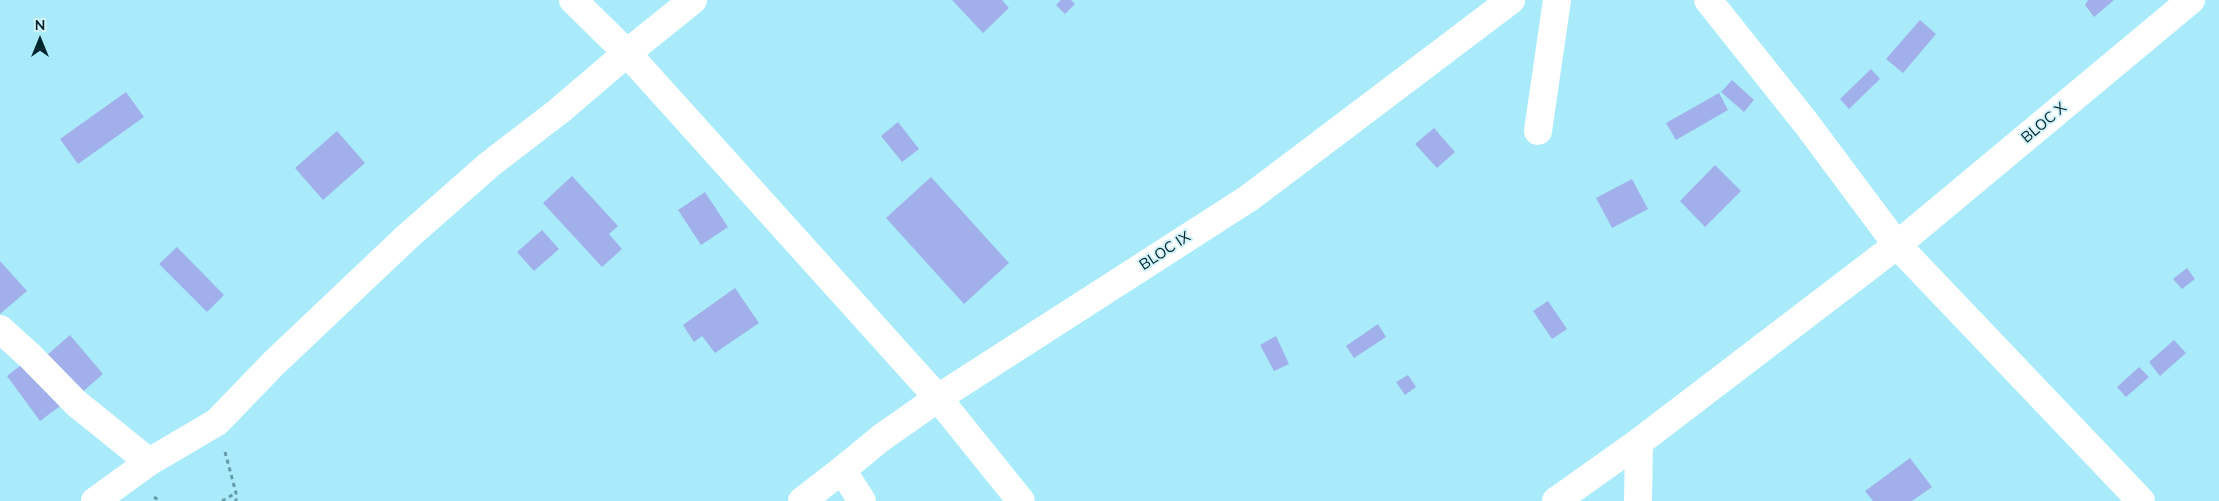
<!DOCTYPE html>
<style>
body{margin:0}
#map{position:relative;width:2219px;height:501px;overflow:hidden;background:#a9ebfa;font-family:Mulish,sans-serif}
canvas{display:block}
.north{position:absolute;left:15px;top:15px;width:50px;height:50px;-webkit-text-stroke:4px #d3f2fa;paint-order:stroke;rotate:0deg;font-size:14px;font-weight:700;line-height:20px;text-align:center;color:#01272e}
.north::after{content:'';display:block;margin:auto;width:18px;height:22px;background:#01272e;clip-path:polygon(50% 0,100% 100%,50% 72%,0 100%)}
</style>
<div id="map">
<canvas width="2219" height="501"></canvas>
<div class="north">N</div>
</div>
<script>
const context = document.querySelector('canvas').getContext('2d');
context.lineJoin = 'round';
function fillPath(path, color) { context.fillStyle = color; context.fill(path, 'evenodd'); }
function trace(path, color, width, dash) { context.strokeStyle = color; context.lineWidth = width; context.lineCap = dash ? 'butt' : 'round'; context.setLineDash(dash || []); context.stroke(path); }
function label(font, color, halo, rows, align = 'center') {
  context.font = font + ' Mulish,sans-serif'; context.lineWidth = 4; context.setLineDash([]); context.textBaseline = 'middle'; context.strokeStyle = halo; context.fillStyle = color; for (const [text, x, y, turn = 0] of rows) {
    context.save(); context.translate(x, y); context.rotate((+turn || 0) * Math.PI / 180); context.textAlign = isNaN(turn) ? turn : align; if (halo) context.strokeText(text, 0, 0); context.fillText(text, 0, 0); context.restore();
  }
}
fillPath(new Path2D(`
 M952 0H1002L1009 8 983 33Z
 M1061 0H1071L1075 4 1065 14 1056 5Z
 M2088 0H2114L2094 17 2085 5Z
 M1920 20 1936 34 1903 73 1886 59Z
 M1871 69 1880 79 1849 109 1840 99Z
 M1732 80 1754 100 1744 112 1721 92Z
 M126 92 144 117 78 164 60 139Z
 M1719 93 1728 110 1676 140 1666 123Z
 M898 122 919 149 902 162 881 136Z
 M1434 128 1455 152 1437 168 1415 144Z
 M337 131 365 163 323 200 295 168Z
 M1715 165 1741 191 1705 227 1680 201Z
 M572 176 618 226 609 234 622 249 602 267 543 203Z
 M931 177 1009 263 964 304 886 218Z
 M1632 179 1648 209 1612 228 1596 198Z
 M705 192 728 227 701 245 678 210Z
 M542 230 559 249 534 271 517 252Z
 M177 247 224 295 207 312 159 264Z
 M0 261 27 291 0 314Z
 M2187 268 2195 279 2182 289 2173 279Z
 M735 288 759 323 715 353 702 336 694 342 683 325Z
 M1548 301 1567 329 1552 339 1533 311Z
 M1378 324 1386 337 1354 358 1346 346Z
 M70 335 103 374 80 394 47 355Z
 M1276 336 1289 364 1274 371 1260 345Z
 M2174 340 2186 353 2160 376 2149 362Z
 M29 359 63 404 40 421 7 376Z
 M2139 367 2149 377 2126 397 2117 387Z
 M1408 375 1416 387 1405 395 1396 382Z
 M1910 458 1932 487 1912 501H1873L1865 491Z`), '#a1b0eb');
trace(new Path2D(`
 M225 452 236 493V501
 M154 497 160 501
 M222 501 236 493`), '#649ba6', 3, [4, 4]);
trace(new Path2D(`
 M573 0 627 53 938 398 1021 501
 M1708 0 1806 123 1897 245 2191 0
 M1538 131 1557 0
 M0 329 30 356 76 403 149 462
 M95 501 149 462 217 422 274 363 407 237 490 164 559 111 627 53 693 0
 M802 501 842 470
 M862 501 842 470 881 438 938 398 1249 198 1511 0
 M1556 501 1639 442 1897 245 2141 501
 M1638 501 1639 442`), '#fff', 28);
label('15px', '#01272e', '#d3f2fa', [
 ["BLOC X",2044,123,-40],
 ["BLOC IX",1165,251,-33]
]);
</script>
